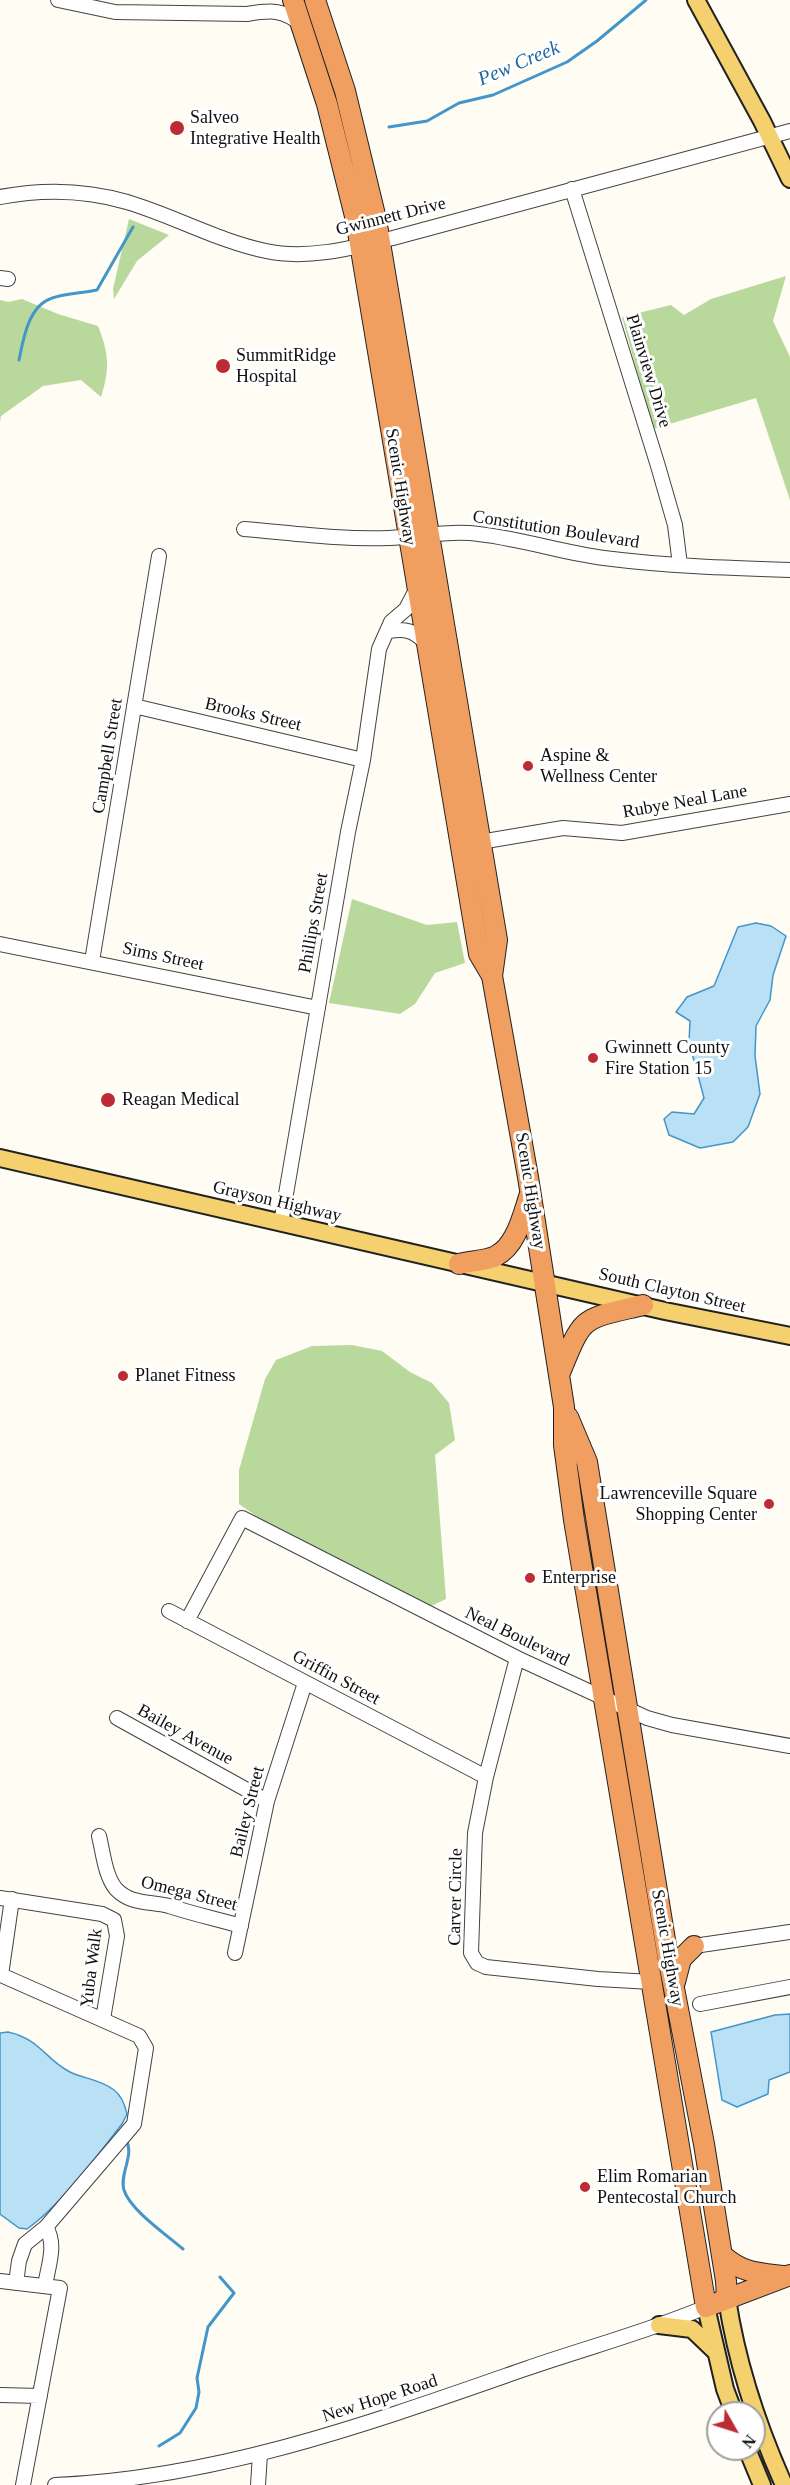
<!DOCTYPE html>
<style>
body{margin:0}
#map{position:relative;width:790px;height:2485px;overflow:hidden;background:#fffcf3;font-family:Georgia,serif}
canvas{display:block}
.north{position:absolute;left:706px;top:2401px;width:60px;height:60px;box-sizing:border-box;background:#fff;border:2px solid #9f9f9f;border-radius:50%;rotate:129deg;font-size:16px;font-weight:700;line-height:24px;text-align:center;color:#101010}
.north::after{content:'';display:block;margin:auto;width:21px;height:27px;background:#bd2b35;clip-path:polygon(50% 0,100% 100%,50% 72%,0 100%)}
</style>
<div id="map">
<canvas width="790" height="2485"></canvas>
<div class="north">N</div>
</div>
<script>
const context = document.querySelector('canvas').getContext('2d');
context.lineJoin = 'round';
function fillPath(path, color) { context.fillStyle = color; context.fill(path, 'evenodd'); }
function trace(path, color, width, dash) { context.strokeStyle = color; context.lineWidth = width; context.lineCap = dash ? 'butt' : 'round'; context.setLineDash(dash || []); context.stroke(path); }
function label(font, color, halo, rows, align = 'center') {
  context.font = font + ' Georgia,serif'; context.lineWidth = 6; context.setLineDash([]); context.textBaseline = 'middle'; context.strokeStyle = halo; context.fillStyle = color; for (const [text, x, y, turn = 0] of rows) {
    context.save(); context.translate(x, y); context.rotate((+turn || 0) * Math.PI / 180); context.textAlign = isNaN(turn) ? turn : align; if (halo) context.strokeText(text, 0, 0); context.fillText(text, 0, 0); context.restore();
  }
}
fillPath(new Path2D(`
 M129 219 169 235 137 261 114 299 113 289Z
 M786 276 773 321 790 357V500L756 398 653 429 622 317 671 305 684 315 711 299Z
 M22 299 58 314 98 326C109 354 110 369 101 397L81 380 43 386 1 416 0 422V300L8 302Z
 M352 899 427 925 457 922 465 963 435 973 415 1004 400 1014 329 1003Z
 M352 1345 382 1351 410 1372 432 1383 449 1403 455 1440 435 1455 446 1599 429 1607 276 1530 239 1504V1470L265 1379 276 1360 312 1346Z`), '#b9d99c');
const water = new Path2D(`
 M756 923 771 926 786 936 773 975 770 1000 756 1026 755 1056 760 1094 748 1127 733 1142 700 1148 669 1135 664 1119 672 1112 694 1114 704 1098 689 1042 690 1021 676 1012 687 997 714 986 738 927Z
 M790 2014V2072L769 2080 768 2094 737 2107 722 2100 711 2032 775 2015Z
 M8 2032C40 2039 46 2060 70 2072 84 2079 100 2079 114 2090 122 2096 125 2105 127 2114L122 2124C96 2157 61 2205 27 2229L19 2228 0 2214V2033Z`);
fillPath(water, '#b9e0f5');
trace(water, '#4296ca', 1.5);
trace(new Path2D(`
 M389 127 427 121 459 103 493 95 567 62 597 41 646 0
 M19 360C23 341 28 307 50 299 60 294 84 293 97 290L133 227
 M126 2140C135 2155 119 2174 124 2190 130 2210 167 2235 183 2249
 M159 2446 180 2433 196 2408 199 2392 197 2378 208 2327 234 2293 220 2277`), '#4296ca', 3);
const minor = new Path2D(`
 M58 0 115 12 247 14C271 10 283 9 302 25
 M572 189 658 466 675 525 680 565
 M0 197C42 189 86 190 127 202 174 216 218 241 266 251 307 260 352 248 393 238L790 131
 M0 278 8 279
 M244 529C292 533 341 540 389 538 417 537 443 531 470 533 516 537 559 552 604 558 666 566 728 568 790 570
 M389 631C406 628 414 631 426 643
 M134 706 363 760
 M480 842 563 828 622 833 790 804
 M0 944 318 1008
 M92 961 159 556
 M281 1223 348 832 363 760 379 649 391 622 406 609 417 588
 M169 1611 486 1777
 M187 1621 242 1518 517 1658 647 1718 672 1725 790 1746
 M517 1658 486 1777 475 1833 471 1953 477 1963 486 1967 598 1979 652 1982
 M117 1718 267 1801
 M99 1836C103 1852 105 1876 116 1889 131 1905 150 1901 169 1906 193 1914 217 1919 241 1926
 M0 1898 102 1914 114 1920 117 1936 103 2019
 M12 1899 1 1975 139 2036 146 2048 134 2124 46 2227 25 2244 19 2261 16 2283
 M694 1946 790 1932
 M235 1953 267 1801 305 1683
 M700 2004 790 1987
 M0 2281 60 2288 23 2485
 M45 2286C48 2266 57 2245 46 2227
 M0 2395 40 2396
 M55 2485C219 2478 373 2422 525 2369 585 2348 647 2332 706 2307
 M258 2485 260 2454`);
const major = new Path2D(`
 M696 0 762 121 790 179
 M0 1158 665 1311 790 1336
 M727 2299C737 2364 757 2425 784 2485
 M706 2307 725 2389 734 2413
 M659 2325 692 2329 715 2351
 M747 2449 762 2485`);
const highway = new Path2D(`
 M293 0 327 104 356 220 479 954 492 976
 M315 0 345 91 376 219 497 940 492 976 528 1177 564 1407V1445L574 1520 706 2307 790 2275
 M459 1264C470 1261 486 1261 496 1256 517 1245 523 1214 530 1194
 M559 1375C584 1314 580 1320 643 1305
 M568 1417 587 1462 667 1952 704 2144 726 2281 727 2299
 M675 1982 681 1959 694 1946
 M722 2255C742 2273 757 2273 783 2276`);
trace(minor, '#434343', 16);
trace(major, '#212121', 20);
trace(highway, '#212121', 22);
trace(minor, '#fff', 14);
trace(major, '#f4d16e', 16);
trace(highway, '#f09f60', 20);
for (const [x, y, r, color] of [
 [177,128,8,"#bd2b35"],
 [223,366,8,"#bd2b35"],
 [528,766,6,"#bd2b35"],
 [593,1058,6,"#bd2b35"],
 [108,1100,8,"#bd2b35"],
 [123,1376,6,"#bd2b35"],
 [769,1504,6,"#bd2b35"],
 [530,1578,6,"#bd2b35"],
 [585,2187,6,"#bd2b35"]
]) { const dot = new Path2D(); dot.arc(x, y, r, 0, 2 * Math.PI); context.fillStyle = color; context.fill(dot); trace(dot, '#fff', 2); }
label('18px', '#101010', '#fff', [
 ["Salveo",190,118],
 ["Integrative Health",190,139],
 ["SummitRidge",236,356],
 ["Hospital",236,377],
 ["Aspine &",540,756],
 ["Wellness Center",540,777],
 ["Gwinnett County",605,1048],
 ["Fire Station 15",605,1069],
 ["Reagan Medical",122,1100],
 ["Planet Fitness",135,1376],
 ["Lawrenceville Square",757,1494,"right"],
 ["Shopping Center",757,1515,"right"],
 ["Enterprise",542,1578],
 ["Elim Romarian",597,2177],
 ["Pentecostal Church",597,2198]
], 'left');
label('18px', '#101010', '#fff', [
 ["Gwinnett Drive",391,217,-14],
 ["Plainview Drive",648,371,73],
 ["Scenic Highway",400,487,81],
 ["Constitution Boulevard",556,530,9],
 ["Brooks Street",253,715,13],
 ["Campbell Street",108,756,-81],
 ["Rubye Neal Lane",685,802,-10],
 ["Phillips Street",314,923,-80],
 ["Sims Street",163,957,12],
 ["Scenic Highway",530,1191,81],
 ["Grayson Highway",277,1202,13],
 ["South Clayton Street",672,1291,13],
 ["Neal Boulevard",517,1637,26],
 ["Griffin Street",336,1678,28],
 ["Bailey Avenue",185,1735,29],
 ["Bailey Street",248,1812,-76],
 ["Omega Street",189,1894,14],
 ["Carver Circle",456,1897,-89],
 ["Scenic Highway",667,1948,80],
 ["Yuba Walk",92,1968,-83],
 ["New Hope Road",380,2399,-18]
]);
label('italic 20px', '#1b689f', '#fff', [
 ["Pew Creek",519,64,-23]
]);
</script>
